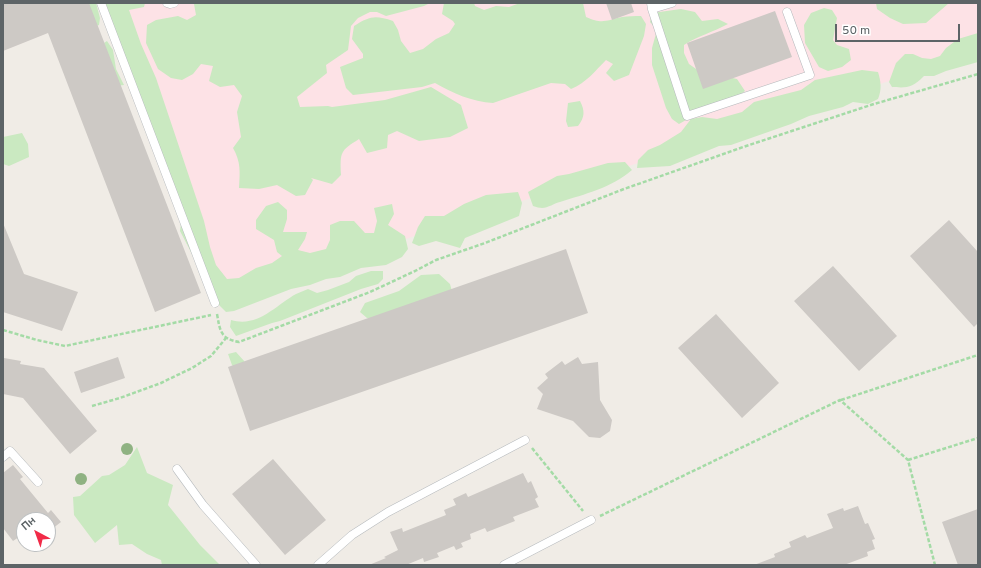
<!DOCTYPE html>
<meta charset="utf-8">
<style>
body{margin:0}
#map{position:relative;width:981px;height:568px;overflow:hidden;background:#f0ece6;font-family:Overpass,sans-serif}
canvas{display:block}
.frame{position:absolute;inset:0;border:4px solid #5d6467;pointer-events:none}
.north{position:absolute;left:16px;top:512px;width:40px;height:40px;box-sizing:border-box;background:#fff;border:1px solid #bec1c2;border-radius:50%;rotate:319deg;font-size:11px;font-weight:700;line-height:16px;text-align:center;color:#5d6467}
.north::after{content:'';display:block;margin:auto;width:14px;height:18px;background:#f12b48;clip-path:polygon(50% 0,100% 100%,50% 72%,0 100%)}
.scale{position:absolute;left:835px;top:24px;width:125px;height:18px;box-sizing:border-box;border:2px solid #5d6467;border-top:0;padding-left:5px;font-size:12px;line-height:14px;white-space:nowrap;color:#5d6467;-webkit-text-stroke:3px #fff;paint-order:stroke}
</style>
<div id="map">
<canvas width="981" height="568"></canvas>
<div class="frame"></div>
<div class="north">Пн</div>
<div class="scale">50 m</div>
</div>
<script>
const context = document.querySelector('canvas').getContext('2d');
context.lineJoin = 'round';
function fillPath(path, color) { context.fillStyle = color; context.fill(path, 'evenodd'); }
function trace(path, color, width, dash) { context.strokeStyle = color; context.lineWidth = width; context.lineCap = dash ? 'butt' : 'round'; context.setLineDash(dash || []); context.stroke(path); }
fillPath(new Path2D(`
 M112 3H978V52L222 299Z`), '#fde2e6');
fillPath(new Path2D(`
 M82 3H96L100 18 99 25 94 27Z
 M101 3H145L144 7 129 10 141 44 156 78 204 221 210 247 216 265 227 279 239 278 256 268 272 263 282 256 277 252 274 240 256 229V220L266 206 278 202 287 210V219L283 232H307L305 239 298 250 310 253 326 249 330 240V225L340 221H354L365 233H374L377 221 374 208 392 204 394 214 388 225 405 236 408 249 402 257 386 265 361 268 340 277 326 279 310 285 291 289 234 311 226 312 218 304 180 231 182 216Z
 M196 3H430L424 6 386 16 377 12H370L358 18 351 26 348 50 326 65 327 73 297 97 300 107 328 106 332 107 385 100 431 87 461 105 468 128 450 137 419 141 397 131 388 135 387 148 367 153 359 139C340 151 340 152 341 175L332 184 311 178 313 180 305 195 296 196 277 185 259 189 239 188C240 172 241 162 233 148L241 137 237 112 242 96 234 85 220 87 209 81 213 66 201 64 193 74 182 80 171 78 158 69 146 43 147 25 156 20 178 16 187 20 196 15 194 4Z
 M444 3H474L475 6 484 10 496 6 509 7 520 3H583L586 17C602 24 605 21 622 17 628 16 635 16 641 16L646 24 644 36 629 75 614 81 606 73 613 64 606 60C595 71 586 83 571 89L565 84 551 83 493 103C472 102 453 93 435 83L422 87 353 95 346 88 340 67 363 58V54L352 39 354 26C370 16 375 15 393 21L398 30 401 41 410 53 423 49 436 39 449 33 455 24 453 21 442 14Z
 M876 3H949L926 23 903 24 890 18 877 9Z
 M824 8 832 10 837 18 833 40 837 45 849 49 851 60 842 67 828 71 819 67 805 43 804 25 811 13Z
 M681 9 695 12 702 21 718 19 728 24C713 32 698 36 684 45V53L689 64 706 76H724L737 79 745 91 732 101 693 116 679 124 672 119 666 108 652 65V48L657 30 650 22 652 13Z
 M978 33V62L946 71 934 76H924C912 88 907 88 892 87L889 82 896 63 905 54H913L922 58 931 59 940 56 946 48 958 39Z
 M107 41 113 50 116 69 124 85 116 86 104 43Z
 M862 70 878 72C881 82 882 89 878 99L868 104 853 102 843 107 809 116 791 124 731 145 719 146 670 166 637 168 638 160 648 150 660 145 681 132 691 119 702 117 717 119 742 112 754 102 801 90 815 80Z
 M580 101C585 111 585 117 578 126L568 127 566 121 568 103Z
 M22 133 28 144 29 157 9 166 3 164V137Z
 M625 162 632 170C611 188 585 194 560 202 555 203 548 208 542 208 540 208 536 207 533 206L528 192 557 176 569 174 608 163Z
 M518 192 522 203 519 216 465 238 460 248 436 241 419 246 412 243 418 227 425 216H444L464 204 486 195Z
 M371 271H383V279L378 284 361 289 280 321 272 323 236 336 230 327 231 320C258 328 276 305 296 294 300 292 304 291 308 289L317 293 328 290 349 282 356 276Z
 M439 274 450 284 453 295 390 319 367 318 360 312 365 303 399 291 421 275Z
 M236 352 245 362 240 375 232 365 228 354Z
 M137 447 147 473 173 485 168 505 200 545 220 565H162L161 560 147 554 132 544 119 545 117 525 95 543 74 515 73 497 80 496 102 476 109 475 125 465Z`), '#cae9c1');
fillPath(new Path2D(`
 M3 3H89L201 293 155 312 48 33 3 51Z
 M606 3H631L634 12 612 20Z
 M775 11 792 57 703 89 687 43Z
 M949 220 978 252V323L974 327 910 256Z
 M3 223 24 274 78 292 62 331 3 312Z
 M566 249 588 313 250 431 228 367Z
 M833 266 897 336 859 371 794 301Z
 M716 314 779 383 742 418 678 348Z
 M118 357 125 378 81 393 74 372Z
 M578 357 582 364 598 362 600 400 612 420 610 431 600 438 589 437 573 421 537 409 543 394 537 388 548 378 545 374 562 361 565 365Z
 M4 358 21 361 20 364 44 368 97 431 70 454 23 398 3 394V365Z
 M273 459 326 520 285 555 232 494Z
 M13 465 23 477 20 479 48 513 51 510 61 522 48 532V520H24V542L19 537 13 541 3 528V473Z
 M523 473 528 483 531 481 538 497 535 499 539 507 513 517 515 521 487 532 485 528 470 534 471 539 461 543 463 547 456 550 454 546 437 553 439 557 424 562 423 558 406 565H369L386 558 384 557 398 550 390 532 402 528 403 532 446 515 444 510 456 505 453 499 466 493 468 497Z
 M858 506 865 524 868 523 875 539 872 540 875 549 867 552 868 556 844 565H754L775 557 774 554 791 547 789 542 805 535 807 538 833 528 827 514 843 508 844 511Z
 M978 509V565H958L942 522Z`), '#cdc9c5');
const service = new Path2D(`
 M101 3 215 303
 M167 3 170 4 174 3
 M651 3 652 9 672 3
 M652 9 687 116 810 75 787 12
 M3 457 10 451 38 482
 M177 469 203 505 256 565
 M318 565 352 535 388 512 525 440
 M504 565 591 520`);
trace(service, '#b6babd', 9);
trace(new Path2D(`
 M217 314C220 330 220 339 239 342L370 292 415 271 436 260 485 243 624 189 749 145 874 104 978 74
 M3 330 37 340 65 346 211 315
 M841 400 978 355
 M92 406 120 398 161 383 192 368 211 356 226 338
 M532 448 583 511
 M908 460 978 438
 M600 516 840 400 908 460 935 565`), '#a4dba6', 2.5, [4, 2]);
trace(service, '#fff', 8);
context.fillStyle = '#8fb282';
for (const [x, y] of [
 [127,449],
 [81,479]
]) { context.beginPath(); context.arc(x, y, 6, 0, 2 * Math.PI); context.fill(); }
</script>
